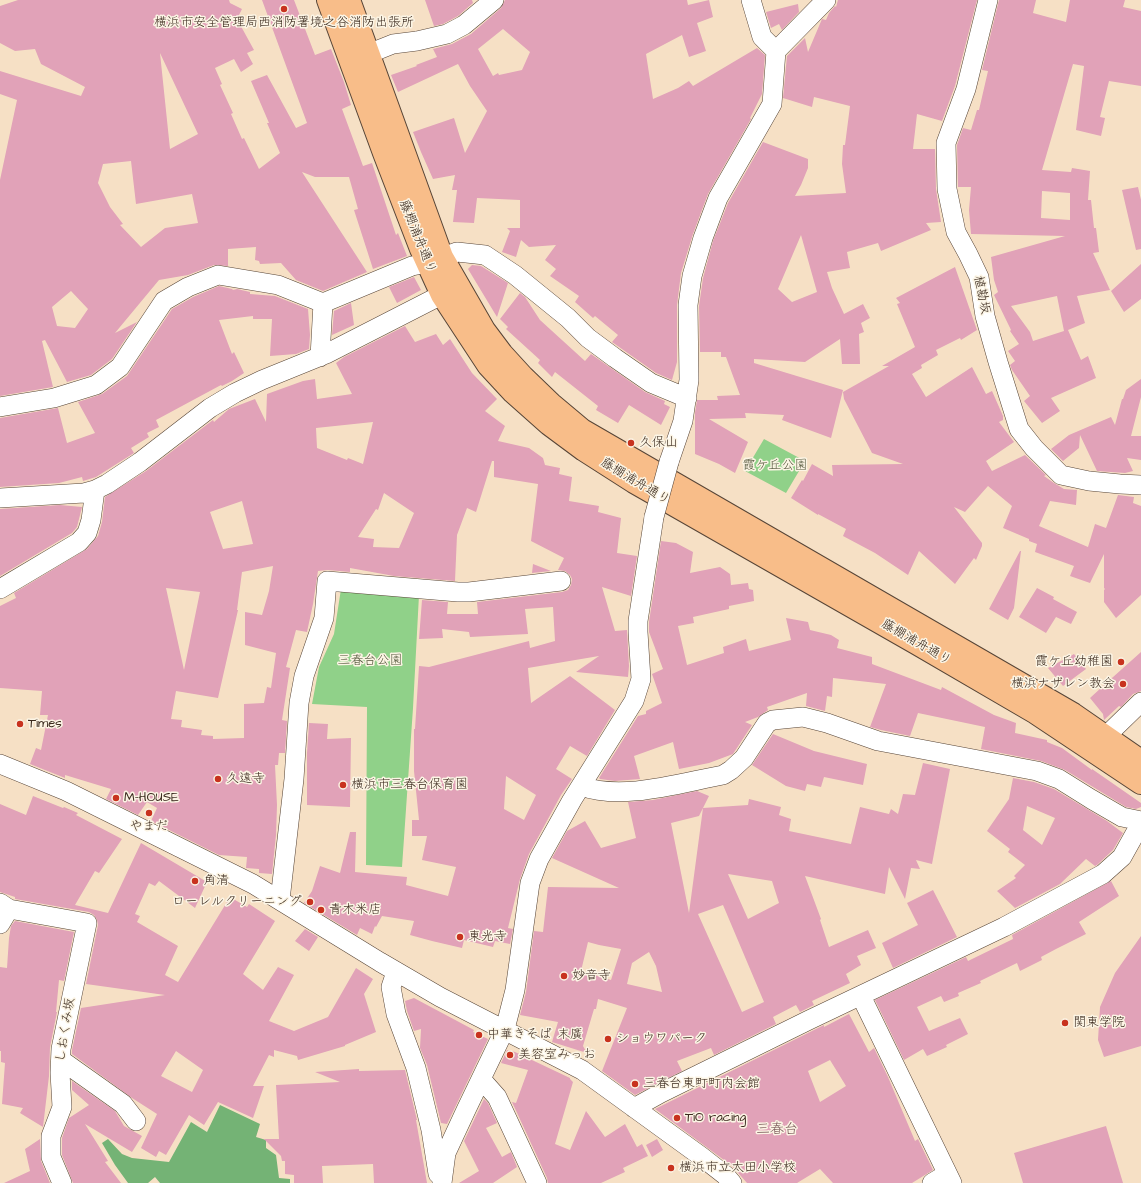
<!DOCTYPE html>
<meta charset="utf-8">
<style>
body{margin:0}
canvas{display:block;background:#f6e0c5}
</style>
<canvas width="1141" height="1183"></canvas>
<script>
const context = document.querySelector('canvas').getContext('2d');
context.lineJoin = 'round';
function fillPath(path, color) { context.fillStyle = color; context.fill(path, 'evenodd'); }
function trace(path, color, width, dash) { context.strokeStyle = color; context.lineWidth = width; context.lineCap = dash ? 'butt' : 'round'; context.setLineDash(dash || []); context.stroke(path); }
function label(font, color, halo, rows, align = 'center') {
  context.font = font + ' "Architects Daughter","Klee One",sans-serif'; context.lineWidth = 3; context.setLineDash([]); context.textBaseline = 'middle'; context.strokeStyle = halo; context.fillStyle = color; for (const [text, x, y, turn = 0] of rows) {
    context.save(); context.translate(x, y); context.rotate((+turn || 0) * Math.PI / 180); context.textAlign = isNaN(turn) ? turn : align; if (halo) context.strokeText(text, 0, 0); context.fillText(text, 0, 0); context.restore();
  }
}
fillPath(new Path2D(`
 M764 439 805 461 786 493 745 471Z
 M341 589 419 595 413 708 402 867 366 865 367 707 312 704 319 667 334 634Z`), '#90d189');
fillPath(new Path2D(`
 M220 1105 260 1124 256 1137 266 1140V1148L276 1155 279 1178 290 1179V1183H160L155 1177 148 1183H128L115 1165 102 1143 108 1139 122 1154 132 1158 169 1162 191 1122 207 1132Z`), '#74b375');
fillPath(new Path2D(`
 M18 0H229L230 3 242 9 237 19 254 50 247 53 253 64 241 72 234 59 215 68 222 84 220 85 233 113 231 114 242 139 244 138 259 169 280 153 267 123H269L251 81 267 75 296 128 307 123 262 0H294L315 55 331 49 344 82 351 105 342 109 363 166 372 163 396 235 398 233 407 256 373 269 354 210 358 209 349 177H315L302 172 367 272 323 291 296 280 281 263 260 264 259 261 255 260 256 247 228 249V266L214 265 188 275 159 280 115 333 137 322 112 359 91 375 67 382 45 340 42 341 53 387 0 396V180L17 100 0 94V71L81 96 85 87 41 64 35 49 15 51 0 43V6ZM160 53 198 134 170 149ZM131 161 136 204 192 194 198 223 165 228 141 247 120 225 123 224 110 207 98 183 103 164ZM71 291 88 309 75 328 57 326 52 307Z
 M425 0H472L473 3 458 16 443 24 434 26Z
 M505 0H687L688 5 709 0 713 17 697 23 706 51 689 57 682 35 646 54 653 99 678 88 689 81 693 86 757 48 765 55 762 94 750 118 751 119 708 194 693 234 681 273 677 305V362L672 380 656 373 612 342 618 335 595 316 593 318 575 302 579 296 550 276 556 269 545 260 556 245 529 247 521 240 516 257 502 252 510 231 507 228H520V200L477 198 474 223 453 222 457 190H452L455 175 433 179 421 152 413 132 454 118 465 153 487 111 470 86 458 64 398 92 391 75 417 66 416 65 437 57 433 49 452 44 471 34 501 8ZM503 29 530 52 522 70 499 75 498 73 493 76 478 49Z
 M838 0H977L955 86 942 121 917 114 913 149H935L936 189 941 222 926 223 931 230 881 251 878 243 847 252 850 268 827 272 832 288 844 314 863 304 870 318 861 323 864 332 859 334 860 364H842L840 339 805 362 754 359V363L843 390 831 438 782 420 784 415 745 413 746 418 709 419 748 442 735 473 719 464 695 454V413L697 400H718L717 396 740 395 726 357H721V352H700L699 306 703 278 713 241 728 203 763 142 808 159V168L801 185 795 196 846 193 842 164 843 145H845L850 106 814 97 812 107 783 98 787 56 805 38 808 52 822 19 826 20 829 13 835 6 836 7ZM801 235 817 292 792 302 778 289Z
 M999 0H1036L1033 13 1066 22 1070 0H1125L1123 7 1141 11V86L1109 81 1100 117 1105 118 1101 136 1076 130 1084 66 1073 64 1042 170 1071 172 1072 168 1090 171 1088 200H1091L1094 228H1096L1099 252 1093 253 1110 290 1077 296 1085 323 1068 330 1081 360 1088 356 1096 378 1051 398 1060 411 1042 423 1024 401 1030 396 1012 370 1010 365 1015 361 1008 351 1019 344 1010 331 1011 330 994 295 998 292 994 280 991 257 1065 236 971 234 969 210 971 187H958L957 145 963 128 971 130 977 110H979L988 71 982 70ZM1042 191 1070 193V220L1041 218ZM1057 296 1064 331 1033 341 1030 332 1011 306Z
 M798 4 799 12 782 30 779 24 771 28 766 12Z
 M1138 187 1141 200V249L1136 250 1122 190Z
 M1141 264V299L1124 312 1111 291Z
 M472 265 481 266 508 283 497 317 468 269Z
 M955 267 977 330 961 340 960 338 936 350 938 355 921 365 922 368 912 374 926 397 972 367 986 394 992 391 1003 416V420L999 422 1014 442 986 461 992 471 1025 455 1046 475 1044 476 1054 483 1064 489 1077 490 1076 505 1050 501 1039 526 1088 547 1095 524 1106 528 1118 495 1134 497 1133 503 1141 506V595L1116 618 1104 602V590L1105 589 1104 588V554L1090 583 1070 576 1074 566 1035 552 1037 544 1029 541V539L1003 528 1012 506 988 486 965 512 954 507 982 543V546L976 560 974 558 955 584 919 551 908 575 875 553 843 536 846 529 818 514V515L791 498 802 480 803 481 812 464 833 476 832 465 903 464 872 453 844 399 843 392 889 366H882L915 347 897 304 900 303 896 298Z
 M414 277 421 290 397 303 389 287Z
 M219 286 232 289 233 290 237 289 250 292V294L275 296 308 309 310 335 309 349 296 354 270 356 272 319H253V316L219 320 232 354 234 352 244 373 232 381 222 386 221 385 156 420 159 427 147 433 149 437 131 448 134 453 96 477 83 481 82 477 59 483 0 487V418L58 408 67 443 95 433 78 402 102 394 127 376 172 309 193 297Z
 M520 293 525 297 540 320 585 361 591 354 645 392 665 401 664 404 670 407 661 425 629 405 618 423 596 410 598 406 555 372 552 377 538 363 540 360 506 329 508 327 500 319Z
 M351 303 354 325 332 335 334 311Z
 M405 326 415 342 436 334 443 345 450 339 472 373 497 399 485 411 505 426 498 441 529 448 543 458 545 465 560 468 559 474 572 477 569 501 599 506 598 512 621 518 617 553 637 556 631 596 602 587 615 631 627 630 629 666 628 677 576 672 599 656 528 668 531 703 570 676 615 710 587 756 570 746 556 769 572 779 561 795 529 854 520 879 508 928 513 929 510 944 495 941 493 947 464 940 462 948 432 941 410 935 414 921 382 916 376 927 375 926 372 934 360 928 357 935 304 903 312 891 320 866 340 873 350 832H356L355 872 407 877 406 885 448 896 456 867 422 860 427 836H412V820H419L414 771V729H415L419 666 429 667 529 641 530 648 555 641 553 607 525 609 528 634 470 637 469 632 442 629 443 638 419 639 422 600 448 602 447 614H478L477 602 562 592 568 590 571 585 572 579 570 575 565 571 558 570 564 558 531 541 538 484 494 477V461H492L476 512 467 508 457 535 455 581 394 576 350 568V572L328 570 318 571 313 604 307 632 296 630 286 667 290 668 282 720 287 721 285 753H279L278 765H275L277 805 276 835 272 874 259 873V869L246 868 247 857 219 855 151 821 157 808 147 802 138 815 106 799 111 789 65 775V778L30 764 36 748 41 750 48 715H40L42 691 0 688V606L16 598 14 593 87 549 98 536 102 522 105 497 146 471 213 420 214 422 229 409 255 399 266 422 267 394 303 381 315 379 317 399 352 394 336 363 344 357ZM373 422 363 464 348 458 347 460 317 448 316 428ZM384 493 414 513 399 548 373 547 374 539 358 537 376 509 378 510ZM242 501 253 544 223 549 210 512ZM273 566 269 591 262 615 245 612V645L276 653 271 688 267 687 264 703 244 704V738L213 739V736L201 735 202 730 181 727 182 720 171 719 176 691 218 698 238 610H237L242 572ZM166 588 200 592 184 670ZM506 776 536 795 524 820 504 809Z
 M1141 379V397L1131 436H1141V460L1127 458 1133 471 1125 473 1097 471 1080 435 1079 448 1063 461 1051 449 1069 435 1111 417 1115 425 1122 399H1123L1126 390Z
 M60 505 82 507 77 527 72 533 0 576V509Z
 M661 541 676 543 693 552 690 573 720 567 730 574 731 585 748 583 749 589 753 590 754 601 729 606V609L693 617 694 623 678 626 687 665 724 653 723 647 746 639 749 651 791 640 786 618 808 622 810 630 831 635 839 640 837 648 872 657V664L941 690 942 687 994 715 1016 723 1015 733 1047 740V742L1062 748 1092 770V769L1141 803V807L1136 809 1126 807 1065 770 1041 761 981 749 985 727 918 713 910 736 881 730 870 727 886 684 833 678 832 697 827 696 825 711 806 706 807 693 767 707 768 710 758 717 745 722 752 725 733 754 709 763 679 769 673 742 634 756 640 779 615 781 600 779 599 778 638 716 646 714V711L662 703 652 674 663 669 649 632V622Z
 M1020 551H1021L1014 608 1008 620 989 609Z
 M533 564 551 571 532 573Z
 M1037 588 1054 597 1053 599 1077 612 1071 624 1056 617 1046 633 1019 617Z
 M1141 652V691L1133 694 1121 707 1119 706 1104 720 1103 714 1090 698 1102 687 1103 689V686Z
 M1074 654 1086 669 1063 686 1048 668Z
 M309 723 328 724 327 739 351 738 350 807 307 805V753Z
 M773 734 814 751 867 764 863 785 824 777 821 787 807 784 805 791 786 786 752 765Z
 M923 763 950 769 932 864 916 860 920 869 911 868 905 899 889 867 885 894 805 876 821 919 820 920 829 947 868 930 876 948 857 956 861 965 846 974 850 983 812 1001 814 1005 800 1012 796 1005 773 1017 776 1024 714 1055 711 1048 677 1061 682 1071 635 1095 602 1071 627 1008 598 999 596 1009H594L583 1046 587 1053 552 1042 558 1022 520 1015 526 992 534 931 543 932 548 887 619 888 552 858 567 831 585 821 601 848 636 838 628 802 653 800 697 791 709 796 699 816 671 823 689 913 703 808 748 805 749 799 781 807 779 815 791 819 789 831 851 844 860 807 889 814 891 809 898 814 903 794 915 795ZM728 874 772 881 779 903 748 919ZM723 905 764 1002 742 1012 698 914ZM588 942 599 945 621 949 611 980 581 971ZM649 952 656 966 662 992 627 984 632 963Z
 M1013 778 1034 782 1054 789 1107 821 1123 833 1113 850 1097 865 1095 866 1086 859 1060 884 1015 908 997 891 1016 878 1014 876 1025 865 1008 852 1010 849 987 831 1009 799ZM1027 806 1055 818 1042 845 1023 830Z
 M33 796 63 808 64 807 78 813 76 815 122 839 99 873 95 871 75 905 108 913 141 843 207 882 195 908 159 881 155 886 149 883 135 914 140 916 137 922 178 946 165 975 178 982 230 897 247 907 249 904 275 921 243 974 263 990 278 967 294 975 269 1021 294 1031 328 1017 356 968 373 979 364 994 376 1032 345 1045V1046L298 1060 297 1056 274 1050V1057L269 1055 253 1086H264L253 1118 218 1102 204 1125 189 1115 166 1155 159 1151 156 1157 141 1148 157 1114 132 1098 72 1054V1050L81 1008 165 995 86 984 98 925 97 920 94 915 89 912 15 899V897L0 892V804L26 815ZM176 1051 203 1070 192 1092 161 1076Z
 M1111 881 1119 896 1079 922 1086 934 1056 949 1041 957 1042 960 1020 971 1017 963 980 981 981 983 958 993 959 996 944 1002 941 996 917 1007 929 1031 960 1018 968 1034 946 1045 947 1047 927 1056 923 1049 904 1060 875 1000 966 957 968 961 1013 939 1012 935Z
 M933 890 957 937 893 968 882 943 918 925 907 903Z
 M15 921 74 932 64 981 59 980 56 1012H57L50 1047 49 1076 43 1127 20 1113 23 1108 2 1104 5 1063 1 1062V1051H0V967L7 968 9 938 11 926Z
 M305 929 318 937 309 951 295 941Z
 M1141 936V1046L1104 1057 1098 1040 1100 1007 1115 973Z
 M414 998 474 1030 473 1032 488 1039 447 1124 441 1123 427 1065 420 1048 421 1029 414 1031 407 1011 405 1001Z
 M849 1014 869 1052 874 1048 888 1077 915 1141 918 1139 933 1170 912 1183H833L820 1169 797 1183H747L732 1166 655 1109 814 1030 824 1025V1027ZM830 1060 846 1086 820 1102 808 1071Z
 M507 1050 515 1052 570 1078V1079L573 1082 555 1144 570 1150 586 1111 605 1137 625 1124 637 1147 642 1144 648 1156 623 1168 625 1172 601 1183H548L547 1178 512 1102 516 1103 528 1070 501 1063Z
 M359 1069V1071L405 1070 417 1120H416L427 1183H374L373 1164 322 1166 323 1183H294V1175L285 1174V1161H282L281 1156 264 1139H279L276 1085 340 1082 315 1072Z
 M72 1081 115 1111 124 1126 142 1136 132 1152 85 1124 108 1161 105 1162 121 1183H73L62 1155V1138L69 1118 89 1105 72 1090Z
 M484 1099 488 1103 497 1123 486 1128 502 1157 511 1152 517 1167 493 1183H459L479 1171 464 1141Z
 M1106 1126 1123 1183H1023L1014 1153Z
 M40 1139 41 1161 50 1183H4L30 1171 25 1149Z
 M657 1139 663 1150 652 1157 646 1145Z`), '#e1a2b8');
const minor = new Path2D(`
 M751 0 762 37 776 51
 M988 0 966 89 946 143 947 189 956 232 968 254 979 277 985 316 998 362 1019 429 1034 448 1061 475 1089 481 1120 484 1141 485
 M368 54 393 44 417 41 447 34 464 25 494 0
 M320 357 323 303
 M0 407 54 398 96 385 120 367 164 301 188 287 218 275 278 285 323 303 412 266 427 263 457 252 485 255 515 275 568 318 588 338 615 358 651 383 687 398
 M669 462 683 421 689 380 688 305 692 276 703 238 718 198 772 104 776 51 826 0
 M0 498 84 493 95 490 107 484 140 462 210 408 235 393 262 380 326 354 455 288
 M0 589 79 542 87 533 91 520 95 490
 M1096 748 1105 737 1141 702
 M0 764 66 791 253 884 380 962 440 997 582 1070 702 1157 725 1175 732 1183
 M581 786C623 801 679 783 723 775L731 770 744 758 767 723 773 720 803 717 827 723 878 741 1037 771 1059 779 1091 799 1122 817 1141 821
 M280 900 294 779 299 703 304 676 324 618 327 581 458 592H469L561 581
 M0 903 9 909 87 923 61 1049 60 1073 62 1107 51 1136V1157L62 1183
 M0 924 9 909
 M396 972 391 987 396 1014 416 1068 431 1130 438 1174
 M861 996 952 1183
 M61 1060 123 1104 136 1121
 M481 1079 497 1097 537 1183
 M634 1108 661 1093 809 1020 1004 927 1103 874 1122 857 1141 823
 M442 1183 446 1153 466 1110 505 1029 515 990 530 883 539 859 572 800 634 701 641 679 638 632V621L654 517
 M932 1183 947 1174`);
const primary = new Path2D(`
 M328 0 384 153 421 249 442 295 488 365 513 392 549 424 584 450 634 482 916 643 1036 713 1141 783
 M349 0 442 257 484 330 502 354 523 377 551 404 582 430 1073 714 1141 761`);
trace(minor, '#574537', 20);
trace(primary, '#574537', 24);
trace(minor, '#fff', 19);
trace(primary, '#f8bd89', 22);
const minorBridge = new Path2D(`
 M654 517 669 462`);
trace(minorBridge, '#574537', 20, []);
trace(minorBridge, '#fff', 19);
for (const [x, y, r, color] of [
 [284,9,4,"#c8321e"],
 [631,443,4,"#c8321e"],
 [1121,662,4,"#c8321e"],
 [1123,684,4,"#c8321e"],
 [20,724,4,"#c8321e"],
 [218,779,4,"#c8321e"],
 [343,785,4,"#c8321e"],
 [116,798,4,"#c8321e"],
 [149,813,4,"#c8321e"],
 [195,881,4,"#c8321e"],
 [310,902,4,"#c8321e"],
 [321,910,4,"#c8321e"],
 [460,937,4,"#c8321e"],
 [564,976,4,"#c8321e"],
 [1065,1023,4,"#c8321e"],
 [479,1035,4,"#c8321e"],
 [608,1039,4,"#c8321e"],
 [510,1055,4,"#c8321e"],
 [635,1084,4,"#c8321e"],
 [677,1118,4,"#c8321e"],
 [671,1168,4,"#c8321e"]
]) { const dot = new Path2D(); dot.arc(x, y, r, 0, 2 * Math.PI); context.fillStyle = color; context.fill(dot); trace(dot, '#fcf5e5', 1.5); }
label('13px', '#3b2a1e', '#fcf5e5', [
 ["横浜市安全管理局西消防署境之谷消防出張所",284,23,"center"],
 ["久保山",639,443],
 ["霞ケ丘幼稚園",1113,662,"right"],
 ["横浜ナザレン教会",1115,684,"right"],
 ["Times",28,724],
 ["久遠寺",226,779],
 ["横浜市三春台保育園",351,785],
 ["M-HOUSE",124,798],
 ["やまだ",149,827,"center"],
 ["角清",203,881],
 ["ローレルクリーニング",302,902,"right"],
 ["青木米店",329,910],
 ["東光寺",468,937],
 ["妙音寺",572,976],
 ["関東学院",1073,1023],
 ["中華きそば 末廣",487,1035],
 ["ショウワパーク",616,1039],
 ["美容室みっお",518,1055],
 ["三春台東町町内会館",643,1084],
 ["TiO racing",685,1118],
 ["横浜市立太田小学校",679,1168]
], 'left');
label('13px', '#3b2a1e', '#fcf5e5', [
 ["藤棚浦舟通り",417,237,68],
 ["植勘坂",981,295,78],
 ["藤棚浦舟通り",635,482,31],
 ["藤棚浦舟通り",916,643,30],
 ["しおくみ坂",66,1030,-81]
]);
label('13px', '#505439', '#fcf5e5', [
 ["霞ケ丘公園",775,466],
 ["三春台公園",370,661]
]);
label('14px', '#755454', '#fcf5e5', [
 ["三春台",777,1130]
]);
</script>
